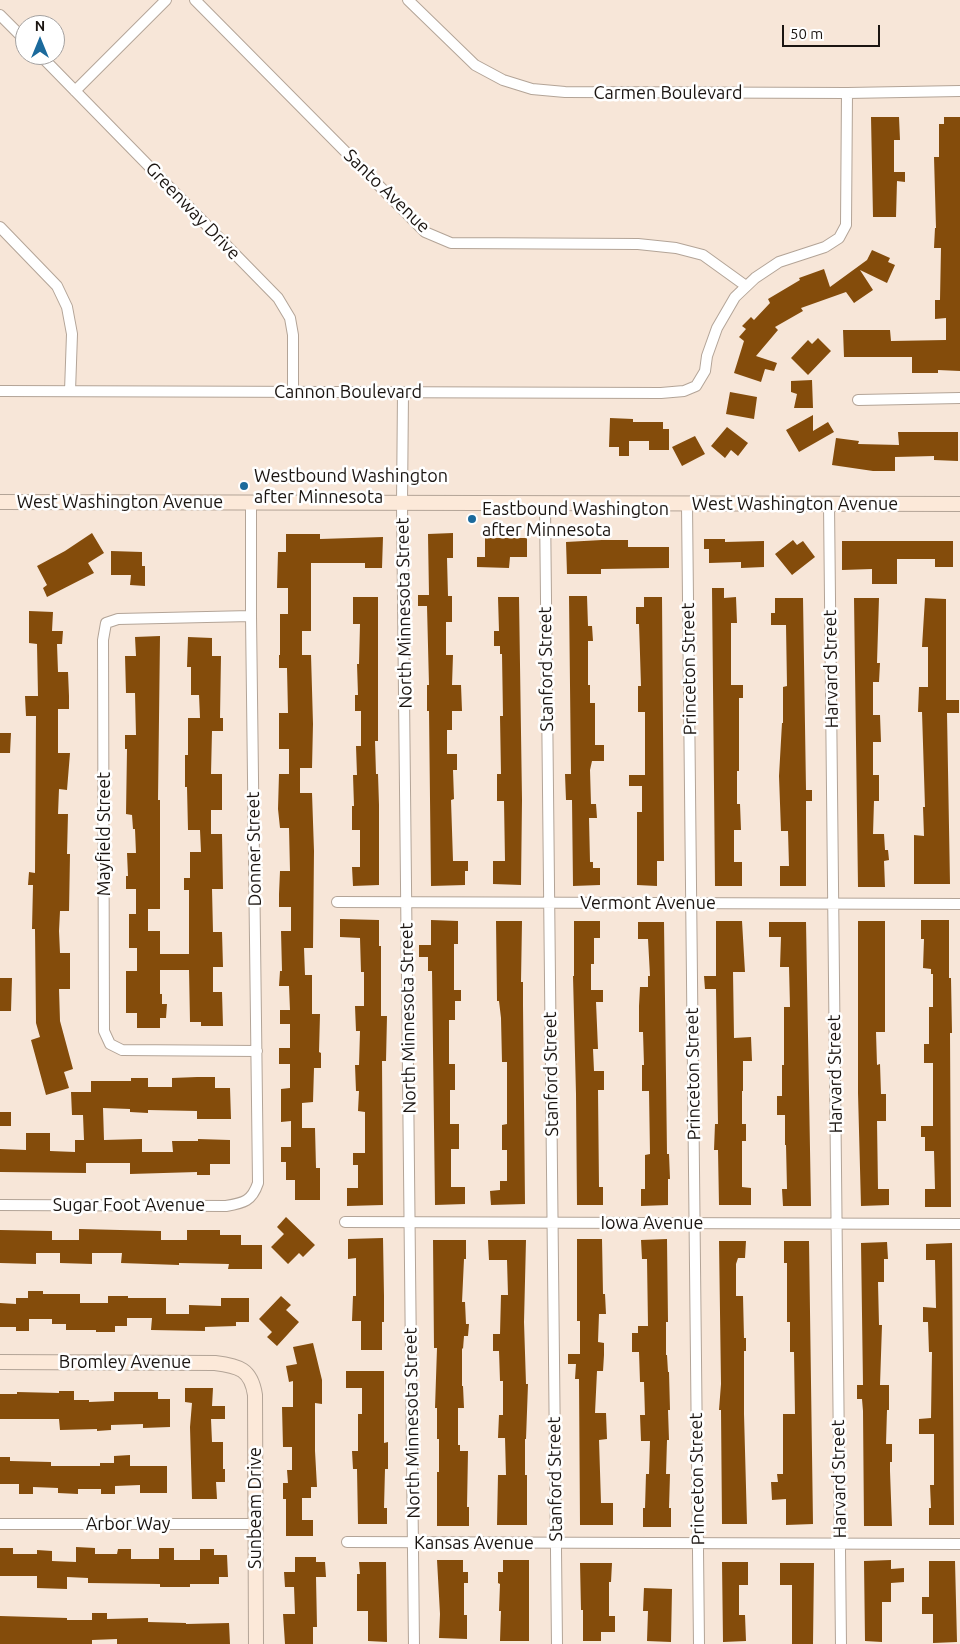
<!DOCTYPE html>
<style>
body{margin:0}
#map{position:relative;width:960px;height:1644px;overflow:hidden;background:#f7e6d8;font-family:Ubuntu,sans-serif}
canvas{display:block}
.north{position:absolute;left:15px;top:15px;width:50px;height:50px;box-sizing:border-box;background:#fff;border:1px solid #a4a1a0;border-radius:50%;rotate:0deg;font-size:14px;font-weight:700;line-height:20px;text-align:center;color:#1b1511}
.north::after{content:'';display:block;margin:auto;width:18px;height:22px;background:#1b6a9c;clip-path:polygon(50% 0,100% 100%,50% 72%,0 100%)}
.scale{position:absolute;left:782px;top:25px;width:98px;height:22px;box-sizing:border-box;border:2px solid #1b1511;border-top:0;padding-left:6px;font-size:15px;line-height:18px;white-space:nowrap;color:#1b1511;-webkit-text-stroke:4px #fff;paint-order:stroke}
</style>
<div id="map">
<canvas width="960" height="1644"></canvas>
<div class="north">N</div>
<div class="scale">50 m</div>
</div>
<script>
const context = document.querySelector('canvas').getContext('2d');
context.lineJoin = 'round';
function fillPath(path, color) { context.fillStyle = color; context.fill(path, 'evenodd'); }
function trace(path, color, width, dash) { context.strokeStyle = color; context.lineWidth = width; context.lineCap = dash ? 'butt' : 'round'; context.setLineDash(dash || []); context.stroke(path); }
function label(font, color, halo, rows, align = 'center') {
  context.font = font + ' Ubuntu,sans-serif'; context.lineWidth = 5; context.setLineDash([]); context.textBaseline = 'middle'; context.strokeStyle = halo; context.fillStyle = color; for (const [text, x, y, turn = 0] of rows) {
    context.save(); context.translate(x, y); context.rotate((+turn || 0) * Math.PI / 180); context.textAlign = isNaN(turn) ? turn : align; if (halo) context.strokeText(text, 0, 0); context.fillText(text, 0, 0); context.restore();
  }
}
fillPath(new Path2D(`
 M871 117H899L900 140H894V172H905V182L897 181 896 217H873Z
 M944 117H960V371L938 370V373H912V357H844L843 330H890L891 341 946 340V318L935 319V300H940L941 248H934L935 228H936L934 157H939V124H944Z
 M872 250 890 258 888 262 895 265 887 283 860 270 873 290 854 303 846 292 801 308 803 311 775 327 778 330 756 356 777 363 774 371 765 369 761 382 734 373 744 341 739 337 746 329 742 326 751 317 754 320 770 303 768 299 800 280 799 278 824 269 830 287 867 260Z
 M818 338 831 351 808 375 791 358 808 340 812 344Z
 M812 380 813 408H794L797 394 791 392V381Z
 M730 392 757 397 754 419 726 414Z
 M813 415V431L828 422 834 432 799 452 786 430Z
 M610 418 633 419V422H663V429H669V450H649V441H629V456H619V447H609Z
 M727 427 748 443 738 456 731 450 725 458 711 446Z
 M898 432H958V461L934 460V456L895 457V471H873L832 465 836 438 859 441 858 444 899 445Z
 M695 436 705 454 682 466 672 447Z
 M92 533 104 553 88 563 94 573 47 597 43 588 47 585 37 566 65 551Z
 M453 533V558H447L448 596H452V622H446V655H453L452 685H461L462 711H452V730H447V754H457V770H453L454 799 451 800 453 861H468V871H465V885L431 886 429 711H427V685H429L427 606H418V595H429L428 534Z
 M286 534H320V539L383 537 382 568H365V563H311V631H302V655H311L313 724 312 768H300V793H312L314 851 313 948H304L305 975H312V1014H320L319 1052 321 1053V1068H314L313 1102 302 1103V1128H315L316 1168H320V1200H295V1180H286V1162H281V1147H291V1121L281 1122V1089L290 1088V1064H279V1048H290V1024H280V1010H290L289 986H279L280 971H282L281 931H291V907H279V894L280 871H290L289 828H280L278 809 279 774H289V749H279V713H288L287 668H279V655H280V614H288V588H277L278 552H286Z
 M485 538H527V557H510L509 568 477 567V557H485Z
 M704 539H725V542L764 541V567L741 568V562L709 563V549H704Z
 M602 540H628V547H669V568L601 569V574H567L566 542Z
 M793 540 797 545 803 541 815 557 792 575 775 554Z
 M842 541H953V567H935V559H897V584H872V569L842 570Z
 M111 551 142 552V566H145V586L130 585 131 575H111Z
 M712 588H724V598L736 597 737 623H731V685H743V698H739V771H737V804H740L741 830H734V862H742V886H715Z
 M569 596H587L588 626H592L593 641H588V685H590V703H595V745H604V761H592L590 770 591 804H596L597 818H589L590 862H593V868H600V885L573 886 572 800H566L565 774H571Z
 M353 597H378V741H375L376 774H378L379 805V885L353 886 352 867H360V830H352V806H354L353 775H357L356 746H361V711H355V695H358L357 664H359L360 624H353Z
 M498 597H519L522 800 521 885 493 884V861H505L504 801H497V774H501L500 716H503L502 654H500V646H494V631H499Z
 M644 597H662L664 861H657V886L637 885V812H642V786H629V775H645V712H638V686H641L640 654 639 624H636V607H644Z
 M775 598H803L806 790H812V801H806V886H780V866H789L788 831H781L779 776 782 723H783V687L787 686 786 625H771V613H775Z
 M854 598H879L877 663H880L879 682H873V715H880L881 742H873V775H879V801H874L873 834H884L885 850H888L889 860 884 861 885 887H858Z
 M925 598 946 599V700H959V713H947L950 884H914V835L924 836 923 807H925L922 712H918L919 687H928V647H922Z
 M29 611 53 612 52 631H63L62 644H57L58 672H68L69 696V709H58V753H70L67 790 59 789 58 814H68L67 854H70L69 911H60L59 931 60 953H70V989H59L60 1021 73 1069 64 1072 69 1088 46 1095 31 1040 40 1037 36 1023 35 929H32L33 885H28L29 872 35 873 36 716H26L25 696H38L37 644 29 643Z
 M160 636 158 800H160V909H148V931H160V954H189V890H184V878H190V852H201L200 830H188L187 787H185V755H188V718H200L199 695H191V667H187L188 637 212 638V656H221L220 718H223V731H212L211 774H222V810H211V834H222L223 889H212L213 932H222L223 967H213V992H222L223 1026H201V1022H190L189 970H160V994H162V1004H167L166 1018H160V1028H137V1013H126V971H137V948H129V914H136V889H126V876H128L127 853H136L135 829H133L132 815 126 814 127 749H125V735H136L135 693H126L125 656H136L135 637Z
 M0 733H11L10 753H0Z
 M340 919 379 920V946H381V1016H387L386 1061H382L383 1205 347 1206V1188H358V1165H353V1153H365V1112L358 1111 359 1091H356L355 1065H359L360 1031H356L355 1006H364V972H361L360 938 340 937Z
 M431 920 458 921V944H454V990H461V1001H455V1020H449V1064H455V1090H450V1124H459V1149H451V1187H465V1204L435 1205 432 971H428V957H419V945H431Z
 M921 920H949V978H951L952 1033H950L951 1207H925V1189H935L934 1151H925V1137H921V1126H933V1063H924V1044H929V1007H933V974H931V969L923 968 924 939H921Z
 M496 921H522L521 982H523V1005L525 1204 491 1205 490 1191 500 1190V1181H507V1150H502V1125L507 1124V1062H502L501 1018 499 1001H497Z
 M574 921H600V938H594V964H591V990H603V1002H596L598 1049H593L594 1071H604V1090H598L599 1187H603V1205H577L576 1094 573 976H574Z
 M716 921H742L745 972H733L734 1038 751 1037 752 1061H743V1091H742V1124H746V1141H742V1187L751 1188V1205H719L718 1150H714L715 1124H718L716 989H705L704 976H716Z
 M858 921H885V1032H876L877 1065 880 1064 881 1094H886V1121H877L878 1189H889V1205L861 1206 858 1093Z
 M638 922H664L667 1154H669L670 1179H668V1205L641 1206V1189H645V1155L650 1154 649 1091H642V1065H644L643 1032H639V1006L640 987H648V976H650L648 939H638Z
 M769 922H806L811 1206H783L782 1189H787L786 1145H785V1115H777V1096H782V1065H784V1007H790L789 967H780L781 937H769Z
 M0 978H12L11 1011H0Z
 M197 1077H215V1088H230L231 1119H197V1111L148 1110V1113L130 1112V1109L103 1108 104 1140 142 1139V1152H173L172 1141H198V1139L230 1140V1164H210V1175H197V1172L130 1174V1163H86V1173L0 1172V1149L26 1150V1133H50V1151L75 1152V1140H84L83 1115H72L71 1092H91V1081H131V1078H148V1087H172V1078Z
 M0 1112H11V1126H0Z
 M286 1217 315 1245 303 1257 299 1253 288 1264 271 1247 284 1234 277 1227Z
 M79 1229 161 1231V1240H187V1230H220V1235H241V1245H262V1269H228L229 1264 179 1263V1265L121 1263 122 1253H92V1264L60 1263V1253H36V1264L0 1263V1230L52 1231V1240H79Z
 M383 1238 384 1296V1322H382V1350H361V1321H352L353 1296H356V1258L348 1259V1239Z
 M577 1239H602L603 1294H605L606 1314H599L598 1342 604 1343V1355L603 1371H597L595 1413H606L607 1439 599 1440 601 1503H613V1525H580L579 1379H575L576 1364H568V1354H580V1321H577Z
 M667 1239 668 1322H666V1355H667L668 1372H669L670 1410H668L669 1440H667L666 1474H670L669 1508H671V1527H643V1508H645L646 1474H649L650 1441H641L640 1415H645L644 1382H640L639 1352H632V1333H638V1326H648L647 1259H642L641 1240Z
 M433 1240H466V1259H464L462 1302H465L466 1324H469L468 1336H464L463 1349 462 1348V1386H463L464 1408H458V1445H460V1451H468L467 1507H469V1526H437V1472H439V1439H437V1408H435L437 1348H434Z
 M488 1240H526L524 1322 526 1384H528L526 1439H525V1475H527V1525H497L498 1475H506L505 1438H498L499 1415H503V1381H500L499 1351H493V1334H500L501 1295H508L507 1260H489Z
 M719 1241H746L745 1258H738L736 1264V1296H743L744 1338H746V1351H744V1414L747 1524H722L721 1410H719L721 1384Z
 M784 1241H809L813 1524 786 1525V1499L772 1500 771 1482H778L777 1474H783V1414H795L794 1352H790V1322H787V1263H784Z
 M887 1242 888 1259H884V1282H878L879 1325H882L880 1385H889V1410H887L886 1444H892V1462H890V1471L892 1526H864L863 1411 862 1399H857V1385H863L861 1243Z
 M952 1243 954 1525H929V1508H931L930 1485H934V1434H919V1419L931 1418 932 1352H929L928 1322H923V1307L936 1308 935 1260H926V1244Z
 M28 1291H43V1294H80V1303H108V1296H128V1298H166V1314H189V1305L221 1306V1298H249V1322H236V1326L205 1327V1331L151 1330 152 1318H127V1326H115V1332H96V1330H66V1324H52V1319H29V1331H16V1327H0V1303L16 1304V1298H28Z
 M281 1296 291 1305 286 1310 299 1322 277 1346 267 1337 272 1332 259 1319Z
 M313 1343 322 1380V1404L315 1403V1451L317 1487H311V1498H302V1520H313V1536H286V1499H283V1483H288L287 1470H292V1447H283L282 1407H293V1381L289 1382 286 1366 297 1364 293 1347Z
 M346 1371H384V1443L388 1442V1469H385L384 1508H387V1524H358L357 1469H353L352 1451H358V1414H362V1388H346Z
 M185 1388H213L212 1406H225V1419H211L212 1442H223V1469H225V1482H216L217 1499H192L190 1427 192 1403 185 1402Z
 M59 1391H74V1400H89V1402L114 1401V1392H158V1399H170V1427L143 1428V1424L111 1425V1430L97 1431V1429L60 1430 59 1419H0V1394H17V1392L59 1393Z
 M130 1455V1466H167V1493H140V1485L115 1486V1494H101V1489H78V1494L58 1493V1488L33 1487V1494H19V1484H0V1457H10V1461L51 1462V1466H100V1463H114V1456Z
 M76 1547 95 1548V1554H117L118 1549H131V1559H159V1548H174V1560H200V1549H214V1555H227L228 1577H219V1584H190V1587H160V1584L88 1583V1578L67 1577V1589L37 1588V1576H0V1548H13V1554H37V1550L52 1551V1561L76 1562Z
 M295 1557H316V1562H325L326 1577H316L317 1627H313V1644H285L283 1614H295L294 1587H285L284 1572H295Z
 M437 1560H463V1572H468V1583H464V1615H467V1639L439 1638 440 1614Z
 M503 1560H529V1641H500L501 1611H499L500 1584 498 1583V1572H503Z
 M891 1560V1569L904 1568V1582L891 1583V1602H882V1642L865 1641 864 1561Z
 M929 1561H955L957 1642 933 1643V1614H922V1597H929Z
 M359 1562H386L387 1642 368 1641V1611H357V1574H360Z
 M722 1562H748V1585H739V1615H745L746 1641 723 1642Z
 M580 1563H612L611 1582H609V1616H615V1632H601V1641H583V1610H581Z
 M780 1563H814L813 1644H792V1585H780Z
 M644 1588 672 1589 671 1642 647 1641 648 1611H643Z
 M92 1613H107V1619L148 1618V1622L186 1623V1624L229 1623 230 1644H117V1639L92 1640V1644H0V1616L67 1618V1620H92Z`), '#844c0b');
const street = new Path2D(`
 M195 0 425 232 451 243 638 244 676 248 703 255 746 286
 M408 0 475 65 503 80 532 89 565 92 847 93 960 91
 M0 15 25 40
 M40 55 278 298 290 318 293 335V392
 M75 91 166 0
 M0 227 57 286 67 307 72 334 70 391
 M0 391 661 393 684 391 696 386 705 371 707 356 717 328 735 297 755 278 779 262 825 247 839 238 846 225 847 93
 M403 392 402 504 414 1644
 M858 400 960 398
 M829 504 841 1644
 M545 505 557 1644
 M687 505 699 1644
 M251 616 118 619 106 623 103 640 104 1031 110 1044 122 1050 257 1051
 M337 902 960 904
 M0 1205 226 1206C244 1203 252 1201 258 1183L251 616V503
 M345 1222 960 1224
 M0 1524H255
 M347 1542 960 1544`);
const secondary = new Path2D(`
 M0 502 960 504
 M0 1362 215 1363C239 1366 251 1369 255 1395L256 1644`);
trace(street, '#b3a497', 12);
trace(secondary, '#b3a497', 16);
trace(street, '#fff', 10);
trace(secondary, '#fce9d9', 14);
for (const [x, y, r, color] of [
 [244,486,5,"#1b6a9c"],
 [472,519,5,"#1b6a9c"]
]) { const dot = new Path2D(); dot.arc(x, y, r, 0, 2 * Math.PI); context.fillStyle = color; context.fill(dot); trace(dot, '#fff', 2); }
label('18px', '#1b1511', '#fff', [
 ["Carmen Boulevard",668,93],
 ["Santo Avenue",387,191,44],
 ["Greenway Drive",193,211,46],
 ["Cannon Boulevard",348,392],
 ["West Washington Avenue",120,502],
 ["West Washington Avenue",795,504],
 ["North Minnesota Street",404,613,-91],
 ["Stanford Street",546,669,-91],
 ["Princeton Street",689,669,-91],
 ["Harvard Street",831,669,-91],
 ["Mayfield Street",104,834,-90],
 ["Donner Street",254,849,-91],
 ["Vermont Avenue",648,903],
 ["North Minnesota Street",408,1018,-91],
 ["Stanford Street",551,1074,-91],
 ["Princeton Street",693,1074,-91],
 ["Harvard Street",835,1074,-91],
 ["Sugar Foot Avenue",129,1205],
 ["Iowa Avenue",652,1223],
 ["Bromley Avenue",125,1362],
 ["North Minnesota Street",412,1423,-91],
 ["Stanford Street",555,1479,-91],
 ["Princeton Street",697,1479,-91],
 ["Harvard Street",839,1479,-91],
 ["Sunbeam Drive",255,1508,-90],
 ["Arbor Way",128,1524],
 ["Kansas Avenue",474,1543]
]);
label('18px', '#1b1511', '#fff', [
 ["Westbound Washington",254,476],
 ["after Minnesota",254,497],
 ["Eastbound Washington",482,509],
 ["after Minnesota",482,530]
], 'left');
</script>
